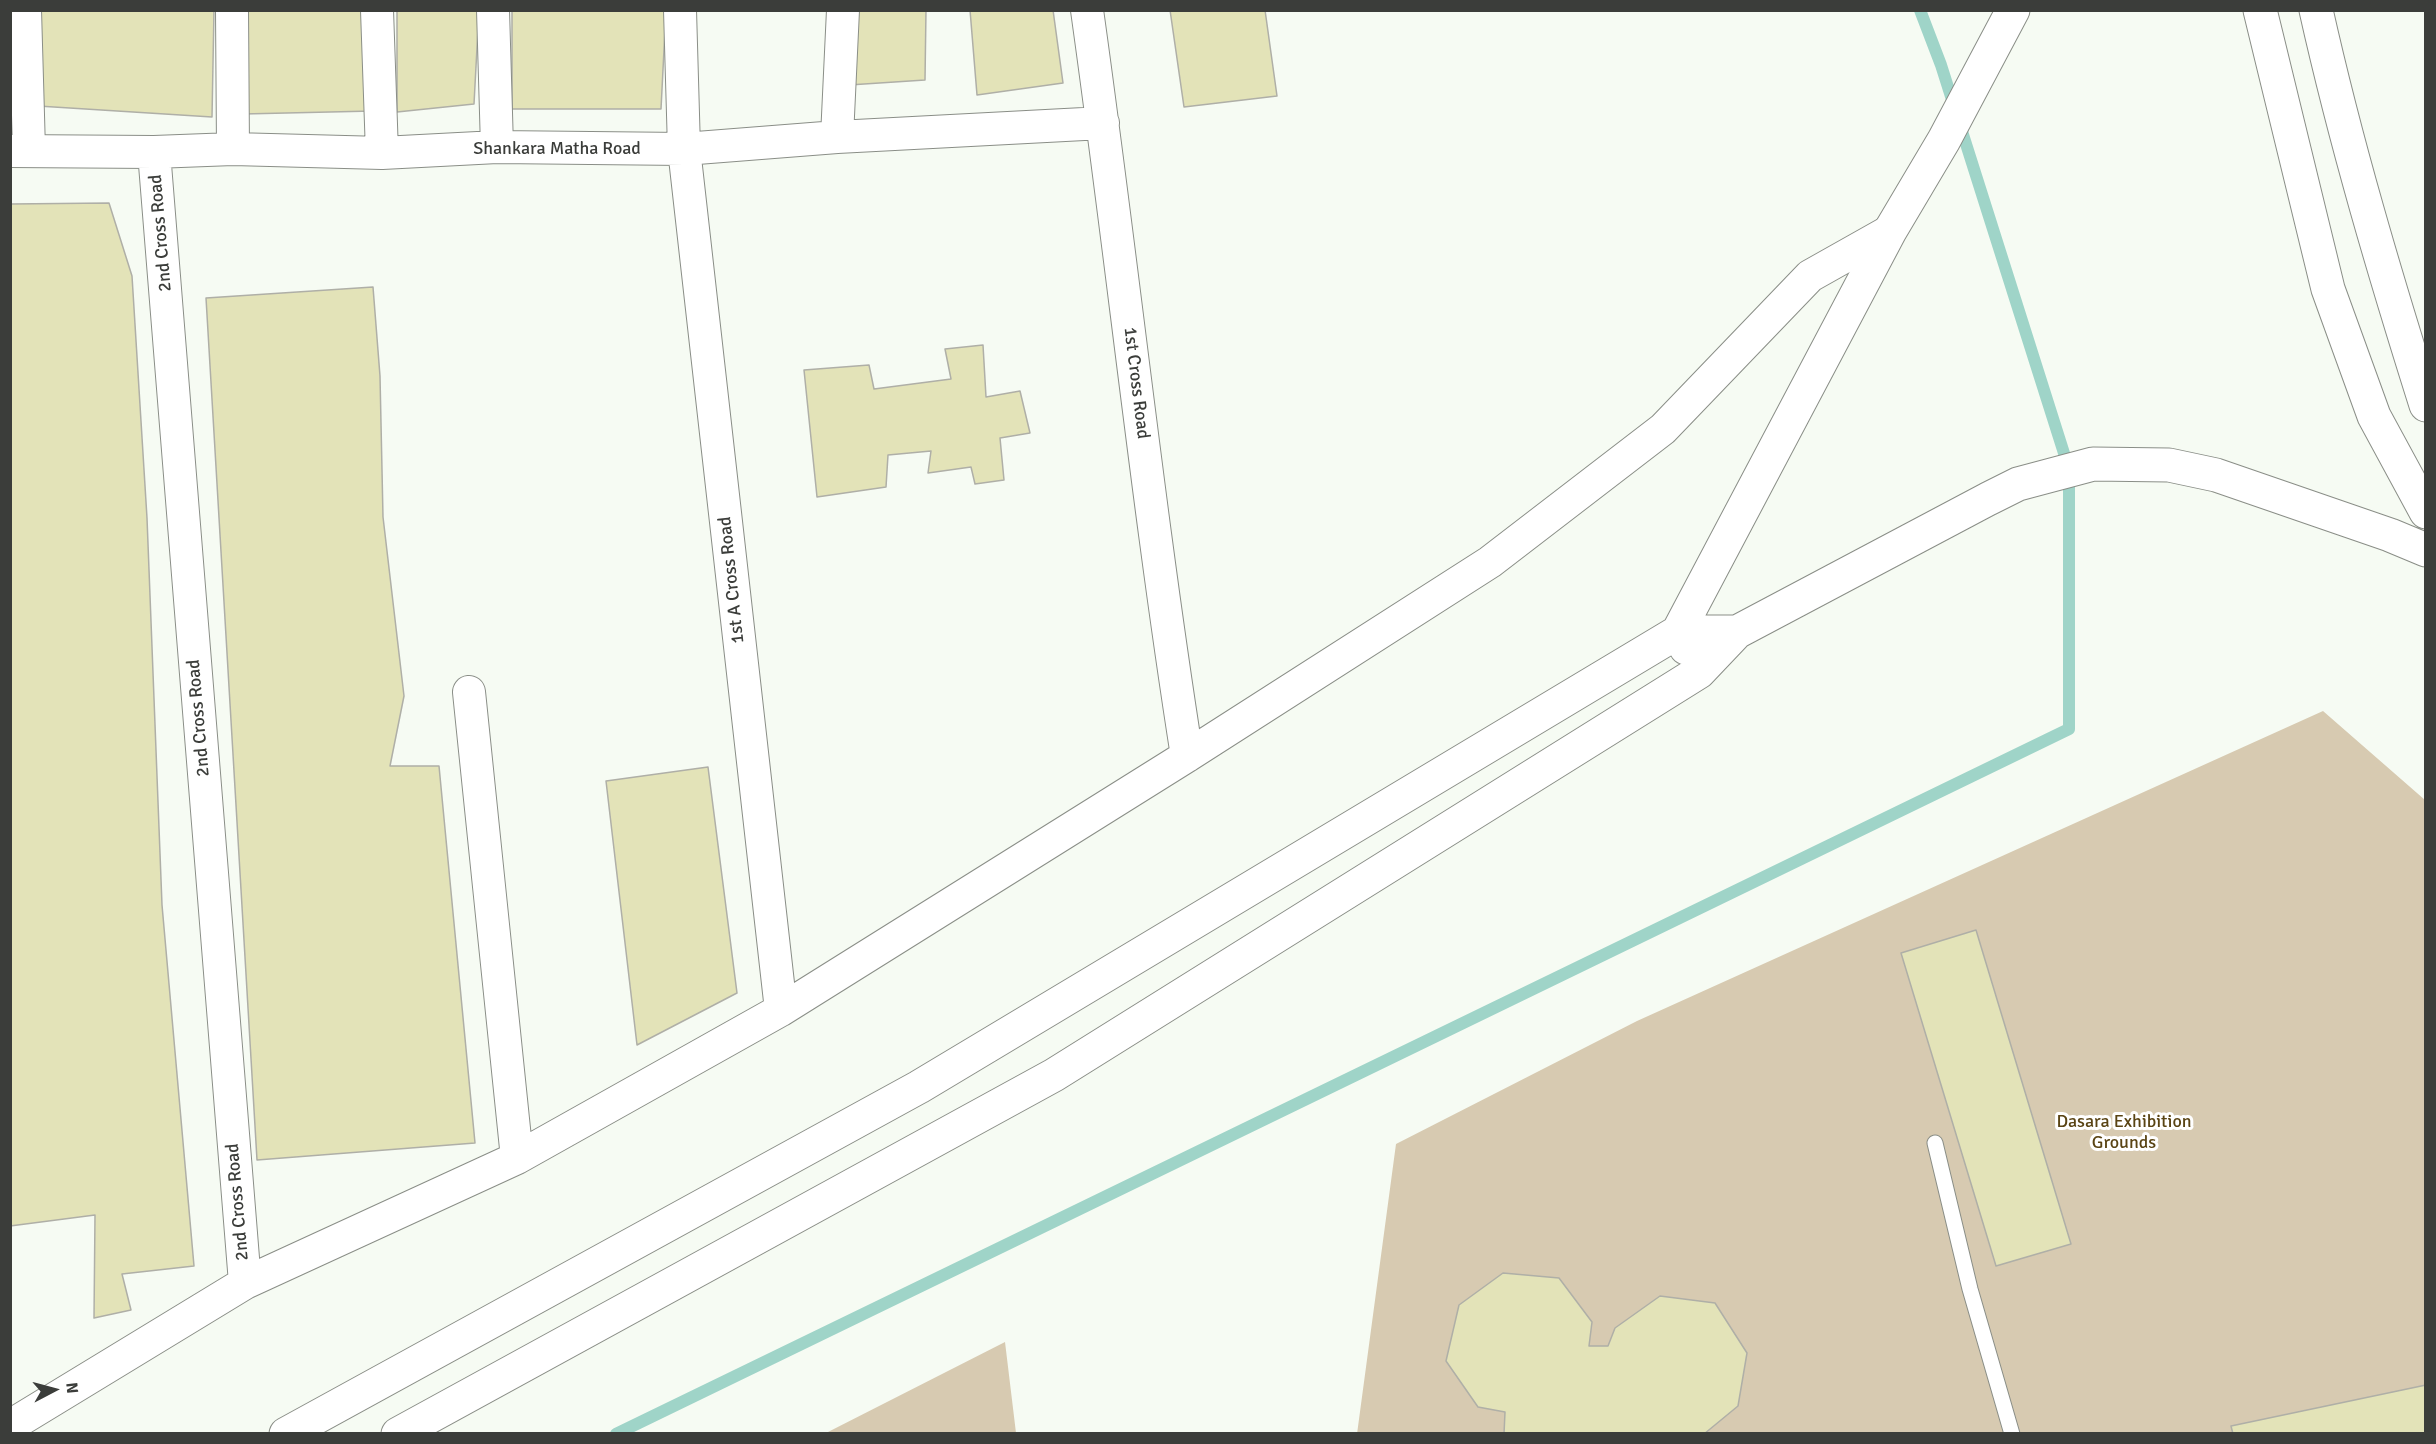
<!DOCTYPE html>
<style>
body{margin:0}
#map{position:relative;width:2436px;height:1444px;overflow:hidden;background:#f6fbf3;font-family:Signika,sans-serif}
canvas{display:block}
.frame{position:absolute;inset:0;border:12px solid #3b3d3a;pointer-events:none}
.north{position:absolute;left:24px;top:1360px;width:60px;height:60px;-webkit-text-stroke:4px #fff;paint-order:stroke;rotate:84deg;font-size:16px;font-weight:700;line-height:24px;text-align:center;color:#3b3d3a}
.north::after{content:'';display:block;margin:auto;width:21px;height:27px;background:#3b3d3a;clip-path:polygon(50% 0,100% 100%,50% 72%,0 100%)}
</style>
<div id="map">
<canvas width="2436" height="1444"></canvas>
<div class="frame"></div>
<div class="north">N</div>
</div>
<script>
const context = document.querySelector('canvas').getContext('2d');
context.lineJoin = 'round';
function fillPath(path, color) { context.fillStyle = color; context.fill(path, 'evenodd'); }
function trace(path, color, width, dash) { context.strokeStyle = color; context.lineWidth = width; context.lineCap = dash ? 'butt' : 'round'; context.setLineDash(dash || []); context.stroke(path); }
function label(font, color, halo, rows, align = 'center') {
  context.font = font + ' Signika,sans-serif'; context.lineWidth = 6; context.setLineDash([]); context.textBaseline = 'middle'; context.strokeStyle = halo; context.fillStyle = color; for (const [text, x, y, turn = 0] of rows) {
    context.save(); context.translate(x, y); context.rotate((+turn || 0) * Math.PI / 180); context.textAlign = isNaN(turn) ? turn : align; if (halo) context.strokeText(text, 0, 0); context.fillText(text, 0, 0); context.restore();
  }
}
fillPath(new Path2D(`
 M2323 711 2425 800V1433L1357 1434 1396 1144 1637 1021Z
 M1005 1342 1016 1433H826Z`), '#d7cab1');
trace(new Path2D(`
 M616 1434 2069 729V469L1941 65 1920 10`), '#9fd4c8', 12);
const building = new Path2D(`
 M39 10H214L212 117 38 106Z
 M246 10H370L373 111 243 114Z
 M397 10H479L474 104 397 112Z
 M512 10H666L661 109H512Z
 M850 10H926L925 80 849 85Z
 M970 10H1053L1063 83 977 95Z
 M1170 10H1265L1277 96 1184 107Z
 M109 203 132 276 147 518 162 905 194 1266 122 1274 131 1310 94 1318 95 1215 10 1226V204Z
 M373 287 380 376 383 517 404 696 390 766H439L475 1143 257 1160 206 298Z
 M983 345 986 397 1020 391 1030 433 1000 438 1004 480 975 484 971 467 928 473 931 451 888 455 886 487 817 497 804 370 869 365 874 389 951 379 945 349Z
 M708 767 737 993 637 1045 606 781Z
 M1976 930 2071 1244 1996 1266 1901 953Z
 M1503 1273 1559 1278 1592 1322 1589 1346H1608L1615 1328 1660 1296 1715 1303 1747 1353 1738 1406 1704 1434H1504L1505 1412 1478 1407 1446 1361 1459 1305Z
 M2426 1385V1434H2233L2231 1426Z`);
fillPath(building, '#e3e3b8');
trace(building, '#afafa7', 1.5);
const service = new Path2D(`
 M1935 1143 1970 1289 2012 1434`);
const minor = new Path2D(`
 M25 10 29 150
 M232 10 233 149
 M377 10 382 153
 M493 10 497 147
 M680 10 684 149 781 1010
 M1087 10C1122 259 1148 508 1187 756
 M837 137 843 10
 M10 151 154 152 233 149 382 153 497 147 684 149 837 137 1103 123
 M154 152 245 1283
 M469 692 517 1158
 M10 1426 245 1283 517 1158 781 1010 1187 756 1490 562 1663 429 1810 276 1890 231`);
const primary = new Path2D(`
 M2260 10 2328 289 2374 416 2426 512
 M2316 10C2346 144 2385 275 2426 405
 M1686 648 1678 632 1890 231 1944 140 2013 10
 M286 1434 919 1087 1678 632H1737
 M398 1434 1054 1075 1699 672 1737 632 1988 499 2018 484 2093 464 2169 465 2216 475 2390 535 2426 550`);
trace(service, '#8a8e87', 17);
trace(minor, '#8a8e87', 34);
trace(primary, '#8a8e87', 35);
trace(service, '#fff', 15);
trace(minor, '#fff', 32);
trace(primary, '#fff', 33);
label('18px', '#3b3d3a', '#fff', [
 ["Shankara Matha Road",557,149],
 ["2nd Cross Road",161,233,-95],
 ["1st Cross Road",1136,383,83],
 ["1st A Cross Road",732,580,-96],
 ["2nd Cross Road",199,718,-95],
 ["2nd Cross Road",238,1202,-95]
]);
label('18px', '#5a4414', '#fff', [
 ["Dasara Exhibition",2124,1122],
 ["Grounds",2124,1143]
]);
</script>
